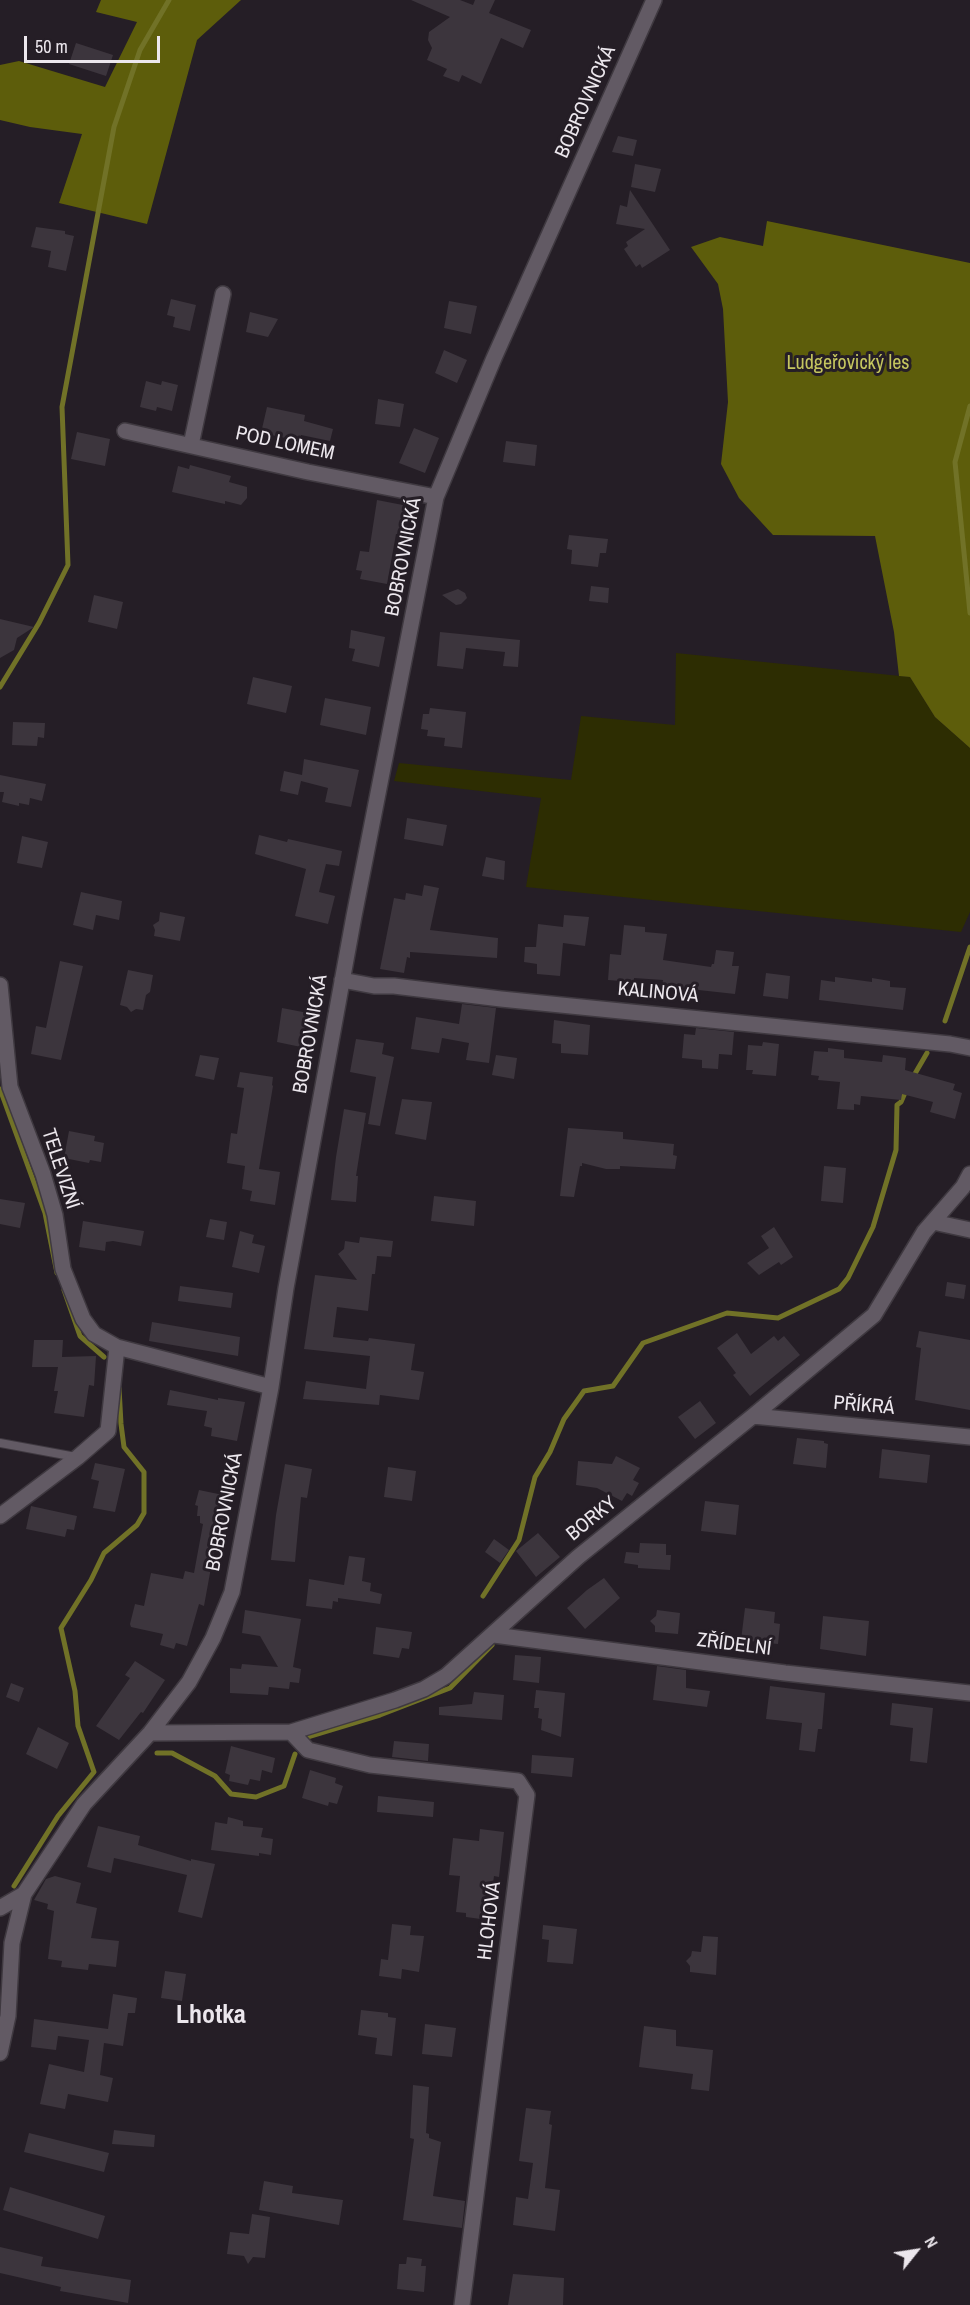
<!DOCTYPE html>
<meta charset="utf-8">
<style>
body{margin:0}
#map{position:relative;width:970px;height:2305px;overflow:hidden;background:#251e26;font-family:"Archivo Narrow",sans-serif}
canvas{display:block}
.north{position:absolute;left:886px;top:2221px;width:60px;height:60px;-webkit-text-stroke:4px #251e26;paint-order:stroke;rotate:60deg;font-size:16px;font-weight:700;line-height:24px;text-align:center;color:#ece7ed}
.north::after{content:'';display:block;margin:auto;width:21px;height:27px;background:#ece7ed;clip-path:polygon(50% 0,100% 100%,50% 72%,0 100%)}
.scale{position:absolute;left:24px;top:36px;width:136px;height:27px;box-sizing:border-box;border:3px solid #ece7ed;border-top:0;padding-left:8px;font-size:18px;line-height:21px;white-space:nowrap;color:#ece7ed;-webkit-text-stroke:4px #251e26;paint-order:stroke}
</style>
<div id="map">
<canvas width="970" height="2305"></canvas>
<div class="north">N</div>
<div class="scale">50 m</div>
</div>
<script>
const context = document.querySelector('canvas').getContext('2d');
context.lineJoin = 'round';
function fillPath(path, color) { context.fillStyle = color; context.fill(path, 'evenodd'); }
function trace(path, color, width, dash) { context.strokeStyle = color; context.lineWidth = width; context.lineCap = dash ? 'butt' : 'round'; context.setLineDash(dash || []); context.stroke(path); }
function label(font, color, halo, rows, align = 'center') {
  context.font = font + ' "Archivo Narrow",sans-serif'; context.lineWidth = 6; context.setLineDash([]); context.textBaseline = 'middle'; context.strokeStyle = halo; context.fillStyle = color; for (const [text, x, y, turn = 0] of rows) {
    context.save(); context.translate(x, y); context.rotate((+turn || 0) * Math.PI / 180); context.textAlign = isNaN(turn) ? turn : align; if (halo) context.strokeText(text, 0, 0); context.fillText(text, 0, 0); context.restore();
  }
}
fillPath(new Path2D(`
 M676 653 910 677 935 717 970 748V912L961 932 526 887 541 798 394 781 399 763 571 780 581 716 675 725Z`), '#2d2d02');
fillPath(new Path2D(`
 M101 0H241L197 40 147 224 59 203 82 134 30 127 0 120V65L19 61 105 87 137 22 96 12Z
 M767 221 970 263V748L935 717 910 677 899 676 894 632 875 536 773 535 739 498 721 464 728 402 723 309 718 284 691 247 720 237 763 246Z`), '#5d5d0b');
trace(new Path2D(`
 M970 406 955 462 970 613
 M0 687 39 623 68 565 62 407 114 127 140 50 169 0
 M945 1021 970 947
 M913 1077 927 1053
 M0 1089 45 1213 57 1273
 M64 1290 80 1336 104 1357
 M483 1596 519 1540 535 1477 550 1452 564 1419 584 1391 613 1386 643 1343 727 1313 778 1318 839 1289 848 1278 873 1227 896 1150 897 1105 901 1102 907 1088
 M304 1738 380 1715 450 1688 492 1645
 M157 1753H172L215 1776 231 1794 256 1797 284 1786 295 1754
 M14 1886 58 1816 94 1772 78 1726 75 1691 61 1628 91 1580 104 1553 137 1525 144 1513V1472L124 1447 121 1424 119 1388`), '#717227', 5);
fillPath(new Path2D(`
 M411 0H460L473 5 475 0H495L489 13 531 30 523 48 501 38 481 84 462 75 459 82 443 76 447 69 427 60 432 48 428 40 429 32 450 17Z
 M76 43 113 55 106 76 69 64Z
 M618 136 637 140 633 156 612 152Z
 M635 164 661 169 655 192 631 187Z
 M630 190 670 250 642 268 640 264 636 267 624 249 628 246 626 242 645 229 616 224 620 205 627 207Z
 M36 227 65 231V234L74 236 66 271 48 267 51 251 31 247Z
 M171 299 196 305 190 331 173 327 175 317 167 315Z
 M449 301 477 306 471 334 444 328Z
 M250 312 278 319 268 337 246 332Z
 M444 350 467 360 457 383 435 373Z
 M146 381 161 385 162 381 178 385 172 411 157 407 156 411 140 407Z
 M378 399 404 404 400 427 375 424Z
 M267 407 305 415 304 421 333 429 330 441 301 435 300 441 261 433Z
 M414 428 439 438 425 473 399 463Z
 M77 432 110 439 105 466 71 459Z
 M506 441 537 445 535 466 503 462Z
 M190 465 231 476 229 482 247 487V498L241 505 225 501V504L172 492 178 466 189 469Z
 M377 500 408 506 405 536 396 534 387 584 360 579 362 571 356 570 360 551 369 552Z
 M569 535 608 539 606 553H600L598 567 571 564 572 550 567 549Z
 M591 586 609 588 608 603 589 601Z
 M458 589 465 593 467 598 461 604 456 605 442 595Z
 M94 595 123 602 117 629 88 622Z
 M0 619 34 627 17 638 14 650 0 658Z
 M351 630 385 637 379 667 352 661 355 649 349 648Z
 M440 632 520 640 518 667 503 666 505 652 466 648 463 669 437 666Z
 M253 677 292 686 286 713 247 704Z
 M325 698 371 707 366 735 320 725Z
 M430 708 466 712 462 748 444 746 445 738 427 736 428 730 421 729 423 714H429Z
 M13 722 45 723 44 738 38 737 37 746 12 745Z
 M304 759 359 770 351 807 325 802 328 788 301 781 298 795 280 791 284 771 302 775Z
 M0 775 46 784 42 801 30 798 29 805 19 803V806L2 802 4 792H0Z
 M407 818 447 825 443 846 404 839Z
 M259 835 287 842 288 839 342 851 339 866 326 864 319 892 335 896 328 924 295 916 306 869 255 854Z
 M22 836 48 842 42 868 17 863Z
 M486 857 505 861 504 880 482 876Z
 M424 885 439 888 430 930 498 938 497 958 410 952V958L407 957 404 973 380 969 394 898 405 900 406 893 422 896Z
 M81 892 122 901 119 920 96 915 93 930 73 925Z
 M160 912 185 917 180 941 154 936 155 930 153 925 159 921Z
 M564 915 589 917 585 946 563 943 560 976 537 974V964L524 962 525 947H536L538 924 563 927Z
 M624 925 645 927V932L667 934 663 960 711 967 712 964H714L716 950 734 952 732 966H739L735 994 662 986 663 980 634 978V982L608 980 610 954 621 955Z
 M60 961 83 966 61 1060 31 1054 36 1026 46 1028Z
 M128 970 153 975 150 992 146 995 143 1010 136 1009 131 1012 127 1007 120 1005Z
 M766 973 790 976 788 999 763 996Z
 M835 977 872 982V978L890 981V987L906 988 903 1010 819 1000 821 980 835 982Z
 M462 1004 496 1008 489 1063 466 1060 469 1043 442 1038 439 1053 411 1049 416 1017 459 1024Z
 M282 1008 308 1013 301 1047 277 1042Z
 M554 1020 590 1025 588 1055 561 1053V1044L552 1043Z
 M696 1028 734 1032 732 1055 719 1054 718 1069 702 1068V1060L682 1058 684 1034 695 1035Z
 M356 1039 384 1043 382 1054 394 1057 380 1126 368 1124 376 1077 350 1072Z
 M763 1042 779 1044 776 1076 752 1074 753 1070H746L748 1045 762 1046Z
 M828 1048 844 1050V1058L882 1062 883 1055 906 1058 905 1070 955 1084 953 1090 962 1093 955 1119 930 1112 933 1102 902 1094 901 1100 861 1096 860 1105 854 1104V1110L837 1109 840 1082 818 1080 819 1076 811 1075 814 1051 828 1052Z
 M200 1055 219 1058 214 1080 195 1076Z
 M496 1055 517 1058 514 1079 492 1075Z
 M240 1072 273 1077 272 1085 273 1086 259 1169 280 1172 275 1205 250 1201 252 1191 242 1189 245 1166 227 1163 231 1133 237 1134 244 1088 237 1087Z
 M402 1099 432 1102 426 1140 395 1134Z
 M344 1109 366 1113 356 1176H358L356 1202 331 1200 336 1157Z
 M568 1128 623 1132V1139L674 1144 673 1155 677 1156 675 1169 620 1166V1169H606L582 1163V1166H580L574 1197 560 1196Z
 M69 1131 95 1136 94 1141 104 1143 101 1162 90 1160 89 1163 64 1158Z
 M824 1166 846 1168 843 1203 821 1201Z
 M434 1196 476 1201 474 1226 431 1221Z
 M0 1199 25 1203 20 1228 0 1224Z
 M210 1219 227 1222 224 1240 206 1237Z
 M83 1221 144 1231 141 1246 113 1241 106 1242 105 1251 79 1247Z
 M774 1227 793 1257 781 1265 779 1262 759 1275 747 1263 769 1248 761 1236Z
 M240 1231 254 1235 252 1243 265 1246 259 1273 232 1267Z
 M360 1237 393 1241 391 1257 377 1256 375 1274H372L368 1311 337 1307 333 1337 368 1341 369 1338 415 1344 411 1370 424 1372 419 1400 380 1395 379 1405 303 1399 306 1381 366 1389 370 1356 304 1349 315 1275 357 1280 338 1254 344 1249 345 1241 359 1243Z
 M947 1282 966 1285 964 1299 945 1296Z
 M180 1286 233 1293 231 1308 178 1301Z
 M152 1322 240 1337 238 1356 149 1341Z
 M919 1331 970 1340V1410L915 1400 921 1348 916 1347Z
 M737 1333 751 1354 774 1336 778 1341 784 1336 800 1355 750 1396 733 1375 736 1373 717 1348Z
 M34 1340H63L62 1357 96 1356 94 1386 89 1385 84 1417 54 1413 58 1391H54L58 1367H32Z
 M170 1390 218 1400V1398L245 1402 237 1441 211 1436 212 1428 204 1426 207 1411 167 1405Z
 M700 1401 716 1423 695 1439 678 1417Z
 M797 1438 824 1441V1443L828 1444 826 1468 793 1464Z
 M882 1449 930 1455 927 1483 879 1478Z
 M616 1456 640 1468 633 1480 639 1483 632 1496 627 1493 622 1501 597 1488 576 1485 578 1461 612 1464Z
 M95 1463 125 1469 115 1512 93 1508 99 1481 91 1479Z
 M285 1464 312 1469 307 1498 301 1497 295 1562 271 1560 276 1515Z
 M388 1467 416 1471 412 1501 384 1497Z
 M199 1490 228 1496 222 1530 218 1529 204 1606 199 1604 187 1646 176 1643 174 1649 160 1645 163 1634 131 1627 130 1624 135 1604 144 1606 151 1573 183 1579 185 1571 194 1573 203 1524 200 1523V1516H197L198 1506 195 1505Z
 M705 1501 739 1505 736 1535 701 1531Z
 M31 1506 77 1516 74 1530 67 1529 65 1537 26 1529Z
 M538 1533 560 1557 536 1577 516 1551Z
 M494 1539 509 1550 500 1563 485 1552Z
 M640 1543 666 1544V1555H671L670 1570 638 1568V1565L624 1563 626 1552 639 1553Z
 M349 1556 365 1558 362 1581 371 1583 370 1591 382 1594 380 1604 338 1598V1602L333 1601 332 1609 306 1606 309 1579 344 1585Z
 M604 1578 620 1598 585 1629 567 1608 587 1590Z
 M745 1608 775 1612 774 1623 780 1624 778 1644 741 1640Z
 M245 1610 301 1619 293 1667 301 1669 299 1683 290 1682 289 1689 269 1687 268 1695 230 1693V1668L241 1669 242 1664 278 1667 260 1636 242 1633Z
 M657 1610 680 1613 678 1634 655 1632V1626L650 1621 656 1616Z
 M823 1616 869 1621 866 1656 820 1649Z
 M376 1627 412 1632 409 1649 402 1648 399 1658 373 1654Z
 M515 1655 541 1657 539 1683 513 1680Z
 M135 1661 165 1680 143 1713 141 1712 119 1740 96 1726 130 1678 125 1675Z
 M657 1666 686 1670V1688L710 1691 707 1707 653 1700Z
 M11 1683 24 1688 19 1702 6 1697Z
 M770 1686 825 1693 822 1729H818L815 1752 799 1750 802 1723 766 1719Z
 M536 1690 565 1693 561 1737 541 1730 542 1719 538 1718 539 1708H534Z
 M474 1692 504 1695 502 1720 439 1715V1707L472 1704Z
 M892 1703 933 1708 927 1763 910 1761 913 1728 890 1725Z
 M38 1727 69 1743 57 1769 26 1754Z
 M394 1741 429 1744 428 1761 392 1757Z
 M231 1746 275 1758 272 1773 262 1770 260 1781 250 1779 248 1785 229 1781 230 1775 225 1773Z
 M532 1755 574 1758 572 1777 531 1773Z
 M310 1770 336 1778 335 1783 343 1786 337 1804 329 1802 328 1806 302 1798Z
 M378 1796 434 1802 433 1817 377 1812Z
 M228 1817 243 1821V1826L263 1828 261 1837 273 1839 271 1855 259 1853V1856L211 1850 215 1822 227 1824Z
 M98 1826 140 1836 138 1845 191 1861V1859L215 1864 202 1918 178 1912 187 1875 114 1858 111 1873 87 1867Z
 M480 1829 504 1832 499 1877 494 1876 488 1920 466 1917V1913L456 1912 460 1876 449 1875 453 1838 479 1841Z
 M55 1876 81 1883 76 1903 97 1908 91 1938 119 1941 116 1967 89 1964 88 1970 61 1967 62 1961 48 1959 54 1911 47 1909 48 1904 34 1900 46 1879Z
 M392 1924 411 1926 410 1935 424 1936 419 1972 402 1969 401 1979 379 1976 381 1959 388 1960Z
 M543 1925 577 1929 573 1964 547 1962 549 1940 542 1939Z
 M703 1936 718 1937 716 1975 690 1972V1966L686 1961 691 1956 692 1951 701 1952Z
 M165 1971 186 1974 182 2001 161 1998Z
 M113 1994 137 1998 135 2013H128L123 2046 104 2043 100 2075 113 2078 108 2102 68 2094 65 2109 40 2104 49 2064 84 2072 89 2040 58 2036 56 2050 31 2047 34 2019 108 2029Z
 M361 2010 388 2013V2017L396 2018 392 2056 375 2054 377 2038 358 2035Z
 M425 2024 456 2028 452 2057 422 2054Z
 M644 2026 676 2030V2046L713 2050 709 2091 691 2089 693 2074 639 2067Z
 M413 2085 429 2087 426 2133 429 2134V2138L441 2142 433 2196 465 2201 462 2228 403 2220 414 2139 410 2138Z
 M526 2108 551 2111 549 2124 552 2125 545 2188 560 2190 555 2231 513 2225 516 2197 528 2199 533 2163 519 2161Z
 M114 2130 155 2135 154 2147 112 2144Z
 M29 2133 109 2153 104 2172 24 2152Z
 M264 2181 293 2186 292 2193 343 2200 339 2225 259 2210Z
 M10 2187 105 2216 98 2239 3 2210Z
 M252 2214 270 2217 265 2258 253 2257 248 2264 244 2256 227 2254 230 2232 249 2234Z
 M0 2247 43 2257 41 2266 131 2280 128 2303 60 2291 61 2287 0 2273Z
 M407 2257 422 2259 421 2266H426L424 2292 397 2289 399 2264H406Z
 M513 2274 564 2278 563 2305H508Z`), '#3c353d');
const service = new Path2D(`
 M0 1443 76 1457`);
const minor = new Path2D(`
 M125 431 308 472 436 497
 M191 445 223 294
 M342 980 374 986H394L501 999 950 1044 970 1048
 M0 985 10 1087 43 1174 55 1215 63 1269 83 1319 94 1334 117 1347 271 1387
 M933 1222 970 1230
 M753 1416 970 1437
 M0 1516 78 1457 108 1431 117 1347
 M494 1635 785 1673 970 1693
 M291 1732 308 1750 370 1765 518 1781 527 1795 462 2305
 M150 1733 291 1732 395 1700 424 1689 446 1676 578 1557 753 1416 874 1315 924 1232 963 1187 970 1174
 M0 1908 24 1894
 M0 2053 8 2016 12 1943 24 1894 84 1804 150 1733 189 1682 213 1638 232 1592 271 1387 286 1288 354 916 436 497 494 358 654 0`);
trace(service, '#3f3940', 10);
trace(minor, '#3f3940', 18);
trace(service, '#625a64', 8);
trace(minor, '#625a64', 15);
label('20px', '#ece7ed', '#251e26', [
 ["BOBROVNICKÁ",586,102,-66],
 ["POD LOMEM",285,444,12],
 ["BOBROVNICKÁ",404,557,-79],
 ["KALINOVÁ",658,993,5],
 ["BOBROVNICKÁ",311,1034,-80],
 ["TELEVIZNÍ",60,1169,72],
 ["PŘÍKRÁ",864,1406,5],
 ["BOBROVNICKÁ",225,1512,-79],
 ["BORKY",592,1519,-39],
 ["ZŘÍDELNÍ",734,1645,7],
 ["HLOHOVÁ",490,1921,-83]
]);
label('20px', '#c5c65f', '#251e26', [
 ["Ludgeřovický les",848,364]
]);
label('bold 26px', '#ece7ed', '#251e26', [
 ["Lhotka",211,2016]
]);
</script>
